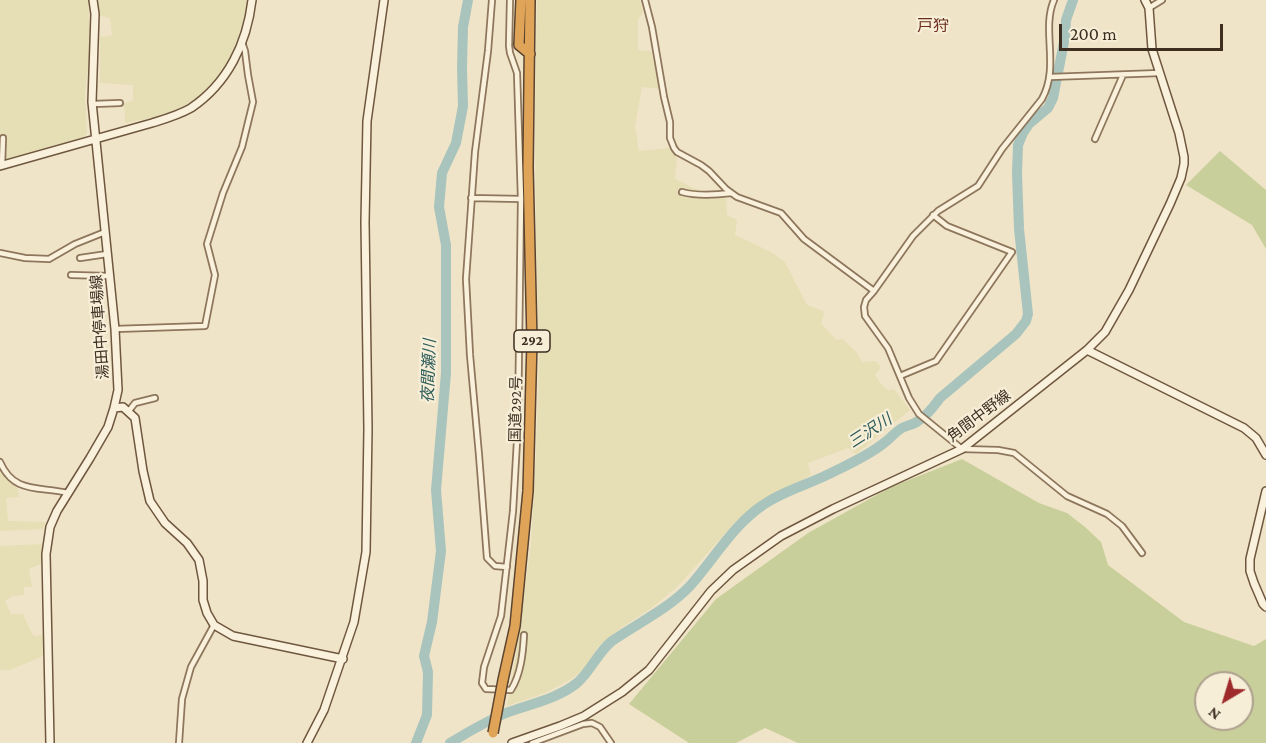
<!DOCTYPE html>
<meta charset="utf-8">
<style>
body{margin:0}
#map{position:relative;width:1266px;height:743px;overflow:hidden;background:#f0e4c8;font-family:"Crimson Pro",serif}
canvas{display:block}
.north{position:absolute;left:1194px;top:671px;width:60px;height:60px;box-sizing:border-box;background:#f7eed8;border:2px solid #ada18e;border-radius:50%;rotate:218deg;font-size:16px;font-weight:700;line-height:24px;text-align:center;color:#3d2e20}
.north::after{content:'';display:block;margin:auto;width:21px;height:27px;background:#9e2a2b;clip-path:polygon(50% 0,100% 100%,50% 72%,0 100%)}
.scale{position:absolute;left:1059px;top:24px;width:164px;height:27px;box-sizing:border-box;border:3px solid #3d2e20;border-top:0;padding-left:8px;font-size:18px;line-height:21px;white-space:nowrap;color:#3d2e20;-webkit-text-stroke:4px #f7eed8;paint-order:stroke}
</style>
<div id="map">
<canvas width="1266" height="743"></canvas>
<div class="north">N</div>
<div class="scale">200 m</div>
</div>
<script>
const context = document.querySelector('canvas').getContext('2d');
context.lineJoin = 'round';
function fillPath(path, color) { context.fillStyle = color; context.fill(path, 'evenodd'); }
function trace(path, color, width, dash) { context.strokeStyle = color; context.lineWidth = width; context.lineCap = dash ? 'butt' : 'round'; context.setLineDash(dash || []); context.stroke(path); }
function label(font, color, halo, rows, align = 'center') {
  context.font = font + ' "Crimson Pro","Noto Sans JP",serif'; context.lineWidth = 4.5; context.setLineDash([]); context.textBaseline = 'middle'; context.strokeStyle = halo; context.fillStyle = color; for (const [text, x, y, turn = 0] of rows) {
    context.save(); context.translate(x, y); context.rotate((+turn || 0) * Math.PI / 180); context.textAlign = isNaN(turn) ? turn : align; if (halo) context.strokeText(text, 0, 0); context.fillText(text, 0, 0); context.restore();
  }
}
fillPath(new Path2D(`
 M0 0H88L90 36 89 59 85 92 87 134 83 137 0 161Z
 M97 0H247L246 16 240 41 229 62 214 81 194 100 171 114 125 123 124 103 133 101V85L100 83V37L112 35 110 18 100 16Z
 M537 0H640L643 12 638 20V50L651 51 660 89 642 87 635 127 639 151 669 148 677 158 675 179 693 188 726 198 727 215 737 220 735 235 771 252 785 262 807 305 823 311 824 315 821 323 836 340 843 339 857 353 862 362 876 361 881 367 875 375 882 385 888 390 894 389 910 410 856 454 848 448 808 463 811 475 737 520 679 585 653 607 622 627 598 647 586 667 573 678 545 693 507 706 516 655 531 544 536 453 539 358 536 242 535 109Z
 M0 469 8 481 18 489 19 497 6 498 8 521 46 522 43 529 0 531Z
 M44 544 43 563 29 569 32 587H24V595L13 596 5 601 11 614H23L29 628 34 636 44 635 43 656 10 670H0V546Z`), '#e6deb5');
fillPath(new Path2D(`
 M1220 151 1266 190V249L1252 225 1186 185Z
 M962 459 1039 503 1067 513 1085 527 1101 542 1108 565 1184 622 1254 646 1266 639V743H798L765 728 736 743H689L629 704 716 599 808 533 891 487ZM1206 683H1242V719H1206Z`), '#c9cf9b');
trace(new Path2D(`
 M416 743 427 715 428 672 424 656 432 622 441 551 436 490 446 373V245L439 207 442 173 456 143 463 106 462 68 463 27 468 0
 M450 743C468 732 487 721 506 713 530 704 557 699 577 683 591 671 598 652 612 641 638 623 668 609 690 586 714 559 733 525 763 505 783 491 807 485 829 474 847 465 868 456 884 443 890 439 895 432 902 428 907 425 913 425 918 421 927 416 934 406 940 398L1016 334 1026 321 1028 314 1019 229 1017 173 1018 145 1023 133 1029 124 1048 108 1053 98 1065 37 1066 20 1073 0`), '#a9c4bc', 10);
const street = new Path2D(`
 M492 0 488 51 475 152 466 279 470 355 479 455 487 558 495 566 507 567
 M510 0 509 46 510 53 517 73 521 199 518 423 513 511 501 616 484 667 482 683 486 689 511 690C521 674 523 653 524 635
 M645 0 652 27 664 97 670 122V138L674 148 677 152 701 165 709 171 726 189 737 197 781 213 804 239 874 291
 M1054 0C1041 30 1060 66 1042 99L1002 149 978 186 938 211 913 236 874 291 866 300 864 307 865 316 888 348 909 398 919 414 962 449 998 450 1014 453 1067 496 1107 514 1122 526 1142 553
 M1149 8 1162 0
 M1050 77 1160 73
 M93 104 120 103
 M1095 139 1123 75
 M2 165 3 138
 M682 192C697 196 715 195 731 193
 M471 198 521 199
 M0 253 25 258 49 259 75 244 105 232
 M80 258 107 254
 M71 275 109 276
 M115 329 205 326 215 275 207 244 223 193 242 147 253 102 248 75 245 51 242 42
 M900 376 936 361 1012 252 947 226 933 215
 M128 412 135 403 155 398
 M0 462C14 494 38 486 68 493
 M179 743 182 699 191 667 214 625
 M532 743 583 724 592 723 600 727 611 743`);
const secondary = new Path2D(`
 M0 166 152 123C165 119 179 115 191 108 228 83 247 43 252 0
 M1087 350 1244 428 1256 438 1266 455
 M114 408 123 407 135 418 143 471 150 501 165 523 187 543 199 560 203 581V600L207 613 214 625 233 636 343 659
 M1266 491 1250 559V571L1254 583 1263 604 1266 607
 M50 743 46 554 50 527 57 511 90 458 108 427 114 408 118 390 115 329 92 102 95 14 93 0
 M307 743 324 710 354 622 366 552 368 429 365 222 367 121 384 0
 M512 743 560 726 584 716 622 692 649 670 711 591 733 570 781 536 833 509 962 449 1087 350 1105 332 1129 290 1170 204 1181 178 1184 164V157L1179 133 1152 49 1149 8 1145 0`);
const highway = new Path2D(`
 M521 0 519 45 530 54
 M503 680 515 626 528 491 532 341 528 167 530 0`);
trace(street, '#8d765c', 8);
trace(secondary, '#6f573f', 10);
trace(highway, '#5b4430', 12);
trace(street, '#faf1dc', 4.5);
trace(secondary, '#faf1dc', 7);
trace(highway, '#e0a458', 9);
const highwayBridge = new Path2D(`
 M493 733 503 680`);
trace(highwayBridge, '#5b4430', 12, []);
trace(highwayBridge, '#e0a458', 9);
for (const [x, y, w] of [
 [532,341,36]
]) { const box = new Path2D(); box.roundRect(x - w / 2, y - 11, w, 22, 4.5); context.fillStyle = '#f7eed8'; context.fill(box); trace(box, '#3d2e20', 1.5); }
label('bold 14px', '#3d2e20', null, [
 ["292",532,341]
]);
label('15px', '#3d2e20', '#f7eed8', [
 ["湯田中停車場線",100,327,-94],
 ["国道292号",516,409,-89],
 ["角間中野線",979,416,-37]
]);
label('16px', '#6b2e1e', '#f7eed8', [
 ["戸狩",933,26]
]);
label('italic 16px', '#2f5d5a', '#f7eed8', [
 ["夜間瀬川",429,371,-88],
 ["三沢川",870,431,-33]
]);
</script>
